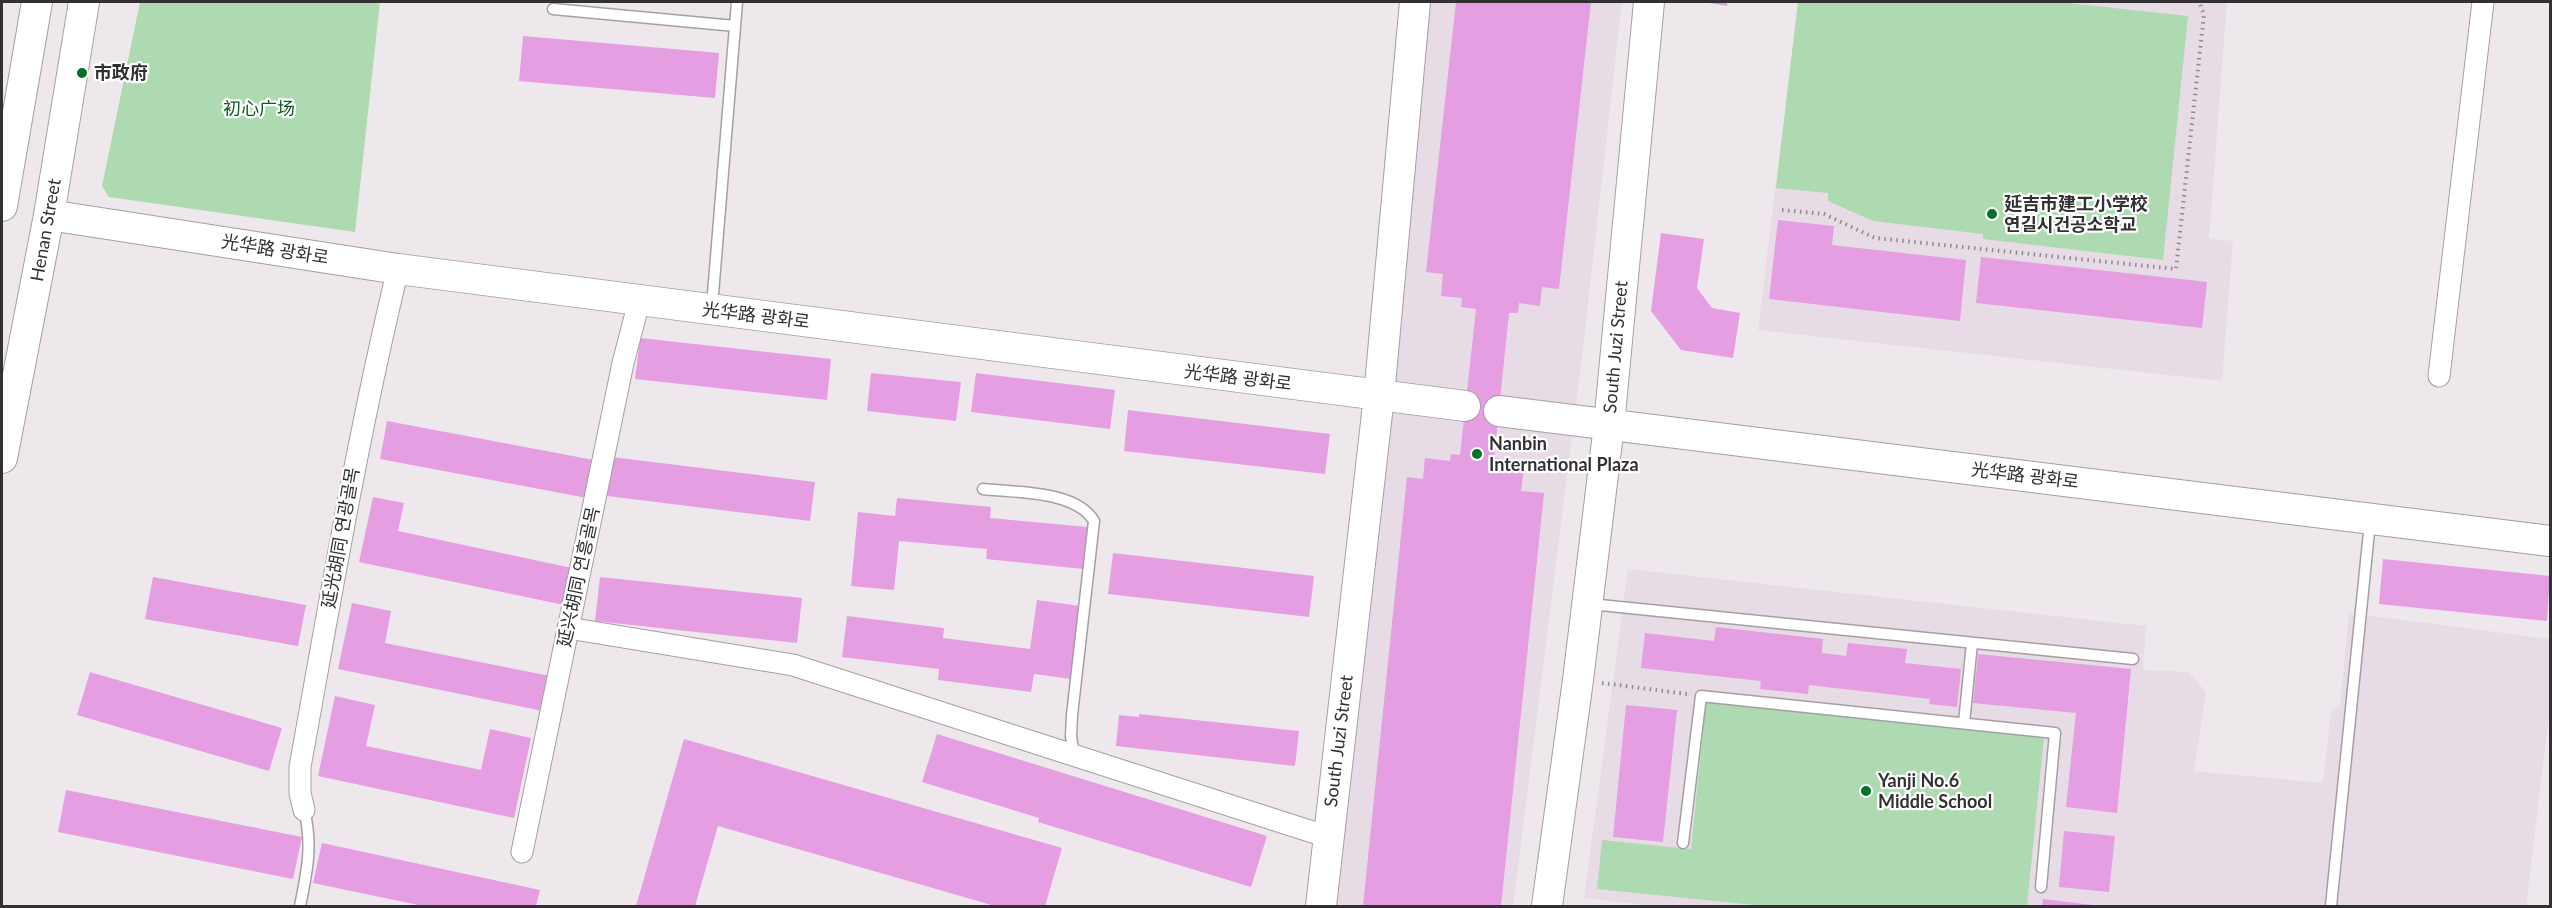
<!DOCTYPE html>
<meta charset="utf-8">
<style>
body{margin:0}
#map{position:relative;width:2552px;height:908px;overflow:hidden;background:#eee8ed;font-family:Lato,sans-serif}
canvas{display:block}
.frame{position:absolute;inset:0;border:3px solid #323032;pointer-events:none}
</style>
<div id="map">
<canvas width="2552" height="908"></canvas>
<div class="frame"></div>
</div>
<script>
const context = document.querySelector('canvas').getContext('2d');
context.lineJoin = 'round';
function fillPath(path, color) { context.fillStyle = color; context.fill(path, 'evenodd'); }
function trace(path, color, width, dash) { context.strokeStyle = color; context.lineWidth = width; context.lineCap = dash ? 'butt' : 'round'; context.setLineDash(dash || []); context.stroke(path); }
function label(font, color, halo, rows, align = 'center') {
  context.font = font + ' Lato,"Noto Sans SC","Noto Sans KR",sans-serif'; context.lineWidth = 4.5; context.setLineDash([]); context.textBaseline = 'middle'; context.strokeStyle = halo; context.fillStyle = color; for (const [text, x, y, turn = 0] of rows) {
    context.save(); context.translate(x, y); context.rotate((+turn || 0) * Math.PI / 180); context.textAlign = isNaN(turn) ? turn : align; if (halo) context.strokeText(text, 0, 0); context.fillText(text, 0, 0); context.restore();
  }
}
fillPath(new Path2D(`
 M1428 2H1622L1582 357 1513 906H1335Z
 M1798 2H2227L2209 239 2233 241 2222 381 1758 330Z
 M1628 569 2146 626 2143 670 2188 672 2206 692 2194 771 2323 783 2331 711 2340 705 2349 613 2550 639V708L2526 906H1653L1584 898Z`), '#e7dbe6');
fillPath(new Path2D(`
 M140 2H380L355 232 109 197 102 186Z
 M1798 2H2058L2188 16 2163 260 1983 239V234L1873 221 1828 201V193L1776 188Z
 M1706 702 2044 737 2027 906H1765L1597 889 1602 840 1691 849Z`), '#addab0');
fillPath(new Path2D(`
 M1456 2H1591L1559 289 1542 287 1540 306 1519 303 1518 313H1509L1494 458 1505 459 1504 466 1524 468 1521 491 1544 493 1501 906H1363L1407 477 1423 479 1425 458 1450 461 1451 454 1460 455 1476 309 1461 307 1462 298 1441 296 1443 274 1426 272Z
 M1703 2H1727V6Z
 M523 36 719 53 715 98 519 81Z
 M1778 220 1834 226 1832 245 1966 260 1960 321 1769 299Z
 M1661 233 1704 239 1697 288 1712 308 1740 313 1733 358 1681 350 1651 311Z
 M1981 257 2207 282 2202 328 1976 303Z
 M640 338 831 359 827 400 635 379Z
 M871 373 961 382 956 421 867 411Z
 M976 373 1115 390 1110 429 971 412Z
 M1128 410 1330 434 1325 474 1124 451Z
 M387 421 594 460 587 498 380 459Z
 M612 457 815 482 810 521 607 496Z
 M373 497 404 503 398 531 572 568 564 605 359 562Z
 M897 498 991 507 990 518 1087 527 1083 569 986 559 987 549 899 541 894 590 851 586 858 512 895 516Z
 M1113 553 1314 576 1309 617 1108 594Z
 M2383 559 2550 576 2547 621 2379 604Z
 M153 577 306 605 298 646 145 619Z
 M600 577 802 598 797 643 595 621Z
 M1037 600 1080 606 1071 679 1034 674 1031 692 938 680 939 669 842 657 847 616 944 628 943 638 1030 649Z
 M352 603 391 611 385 643 550 676 543 711 338 669Z
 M1716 627 1823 639 1822 653 1846 656 1848 643 1907 649 1905 663 1961 669 1957 707 1929 704 1930 699 1809 685 1808 694 1760 689 1761 681 1641 668 1645 633 1714 641Z
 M1978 654 2131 669 2117 813 2066 807 2076 713 1973 703Z
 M90 672 282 728 269 771 77 715Z
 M335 696 375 705 366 746 481 770 490 729 531 738 514 818 318 776Z
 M1626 705 1677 710 1663 842 1613 837Z
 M1139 714 1299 731 1295 766 1116 746 1119 715 1139 717Z
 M937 734 1267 836 1251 887 1038 822 1039 818 922 782Z
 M684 739 1062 848 1045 906H995L718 826 695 906H636Z
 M66 790 302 837 293 879 58 832Z
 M2064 831 2115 836 2109 892 2059 887Z
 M322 843 540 890 536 906H423L313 883Z
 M2043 899 2092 905V906H2042Z`), '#e59ee1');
const lane = new Path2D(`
 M553 9 735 26
 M712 306 737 2
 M983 489C1016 493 1075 490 1094 521L1072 715 1071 736 1074 755
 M1590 604 2133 659
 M1964 723 1972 643
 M1683 843 1701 696 2055 733 2041 887
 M300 906C307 872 313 844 304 810
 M2331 906 2370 522`);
const street = new Path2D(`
 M2439 376 2483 2
 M568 628 793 665 1328 837
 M304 810 300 793V767C330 601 358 434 398 269
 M522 852 623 363 639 302`);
const secondary = new Path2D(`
 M2 206 37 2
 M49 215 398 269 1465 406
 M1499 411 2550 541
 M2 458 49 215 84 2
 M1321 906 1379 396 1415 2
 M1547 906 1578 680 1609 425 1649 2`);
trace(lane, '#a59fa4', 13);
trace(street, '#a59fa4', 23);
trace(secondary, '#a59fa4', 32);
trace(new Path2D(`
 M1782 210 1824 214 1875 238 2176 269 2204 14 2199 2
 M1602 683 1687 694`), '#8d898d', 4, [1.5, 4.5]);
trace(lane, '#fff', 10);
trace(street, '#fff', 21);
trace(secondary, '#fff', 30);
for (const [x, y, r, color] of [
 [82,73,6,"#007326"],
 [1992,214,6,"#007326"],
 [1477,454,6,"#007326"],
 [1866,791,6,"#007326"]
]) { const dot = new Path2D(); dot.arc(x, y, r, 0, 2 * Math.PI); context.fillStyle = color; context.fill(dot); trace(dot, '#fff', 2); }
label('bold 18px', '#323032', '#fff', [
 ["市政府",94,73],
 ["延吉市建工小学校",2004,204],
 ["연길시건공소학교",2004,225],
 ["Nanbin",1489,444],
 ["International Plaza",1489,465],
 ["Yanji No.6",1878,781],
 ["Middle School",1878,802]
], 'left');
label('18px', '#065d1f', '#fff', [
 ["初心广场",259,109]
]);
label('18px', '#323032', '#fff', [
 ["Henan Street",46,230,-80],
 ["光华路 광화로",275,250,9],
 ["光华路 광화로",756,316,7],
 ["South Juzi Street",1616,347,-85],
 ["光华路 광화로",1238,378,7],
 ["光华路 광화로",2025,476,7],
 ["延光胡同 연광골목",341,538,-80],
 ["延兴胡同 연흥골목",579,577,-78],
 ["South Juzi Street",1339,741,-83]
]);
</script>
